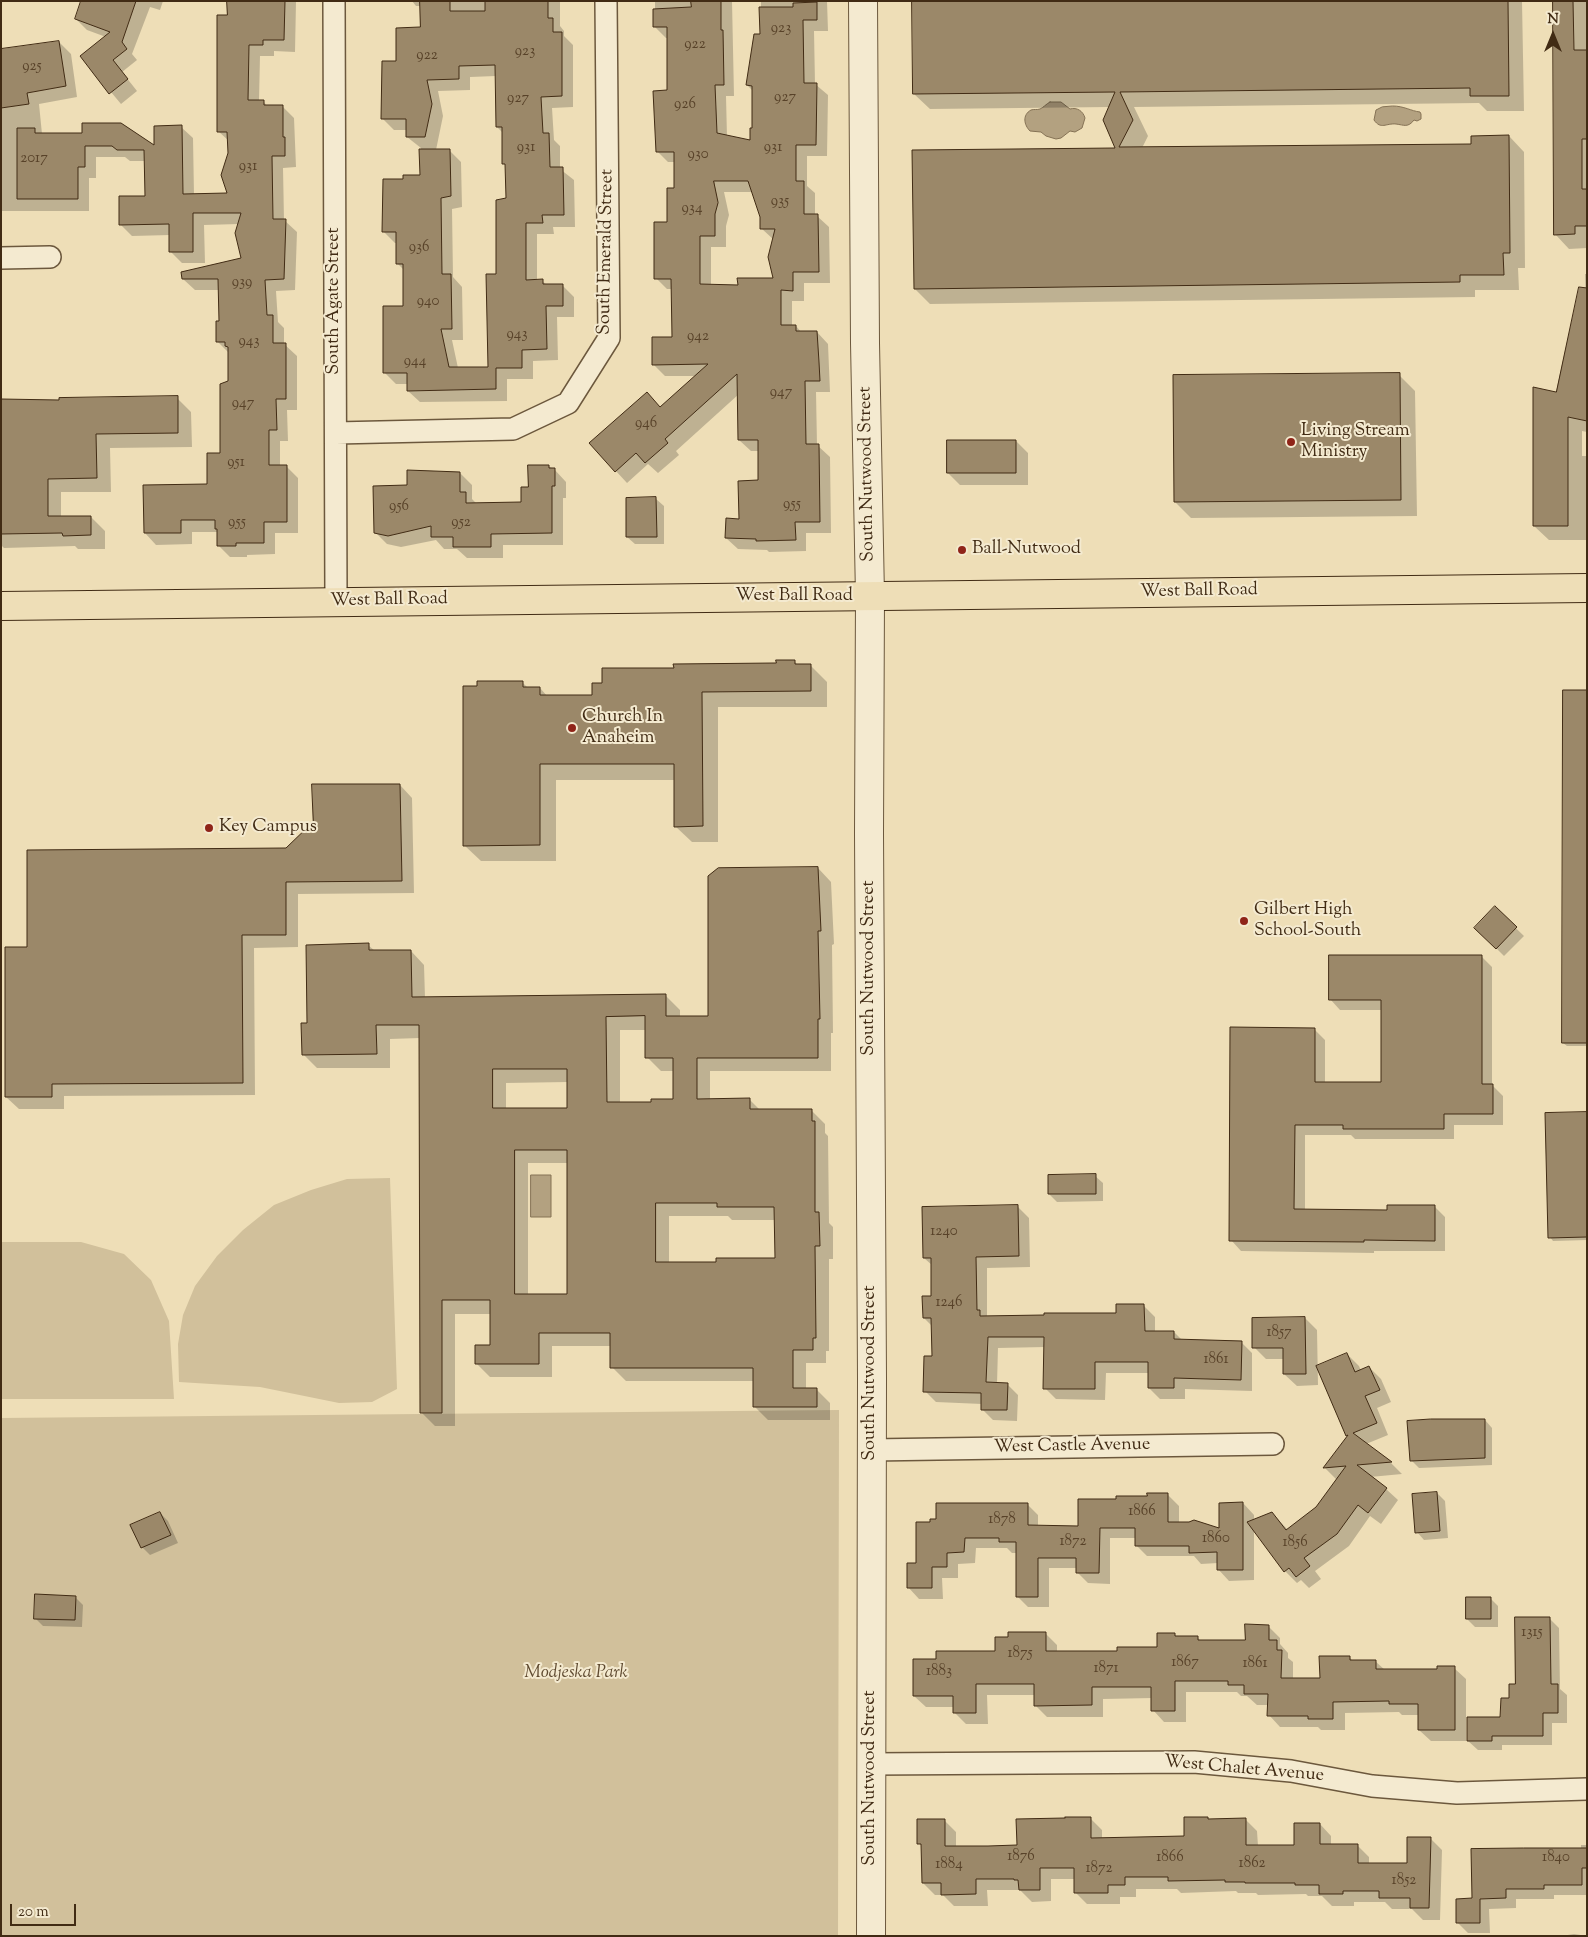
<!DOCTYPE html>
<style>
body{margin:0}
#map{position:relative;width:1588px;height:1937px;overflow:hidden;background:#eedeb7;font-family:"Sorts Mill Goudy",serif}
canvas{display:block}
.frame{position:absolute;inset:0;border:2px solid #412b14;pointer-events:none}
.north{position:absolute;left:1528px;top:10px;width:50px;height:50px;-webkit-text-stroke:4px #f4ead0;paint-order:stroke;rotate:0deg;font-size:14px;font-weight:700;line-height:20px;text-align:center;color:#412b14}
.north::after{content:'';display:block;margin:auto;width:18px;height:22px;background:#412b14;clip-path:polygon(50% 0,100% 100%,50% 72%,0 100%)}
.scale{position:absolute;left:10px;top:1904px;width:66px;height:22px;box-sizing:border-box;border:2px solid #412b14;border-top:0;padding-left:6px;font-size:15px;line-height:18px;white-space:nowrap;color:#412b14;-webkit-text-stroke:4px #f4ead0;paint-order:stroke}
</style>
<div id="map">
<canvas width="1588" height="1937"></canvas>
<div class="frame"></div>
<div class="north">N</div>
<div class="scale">20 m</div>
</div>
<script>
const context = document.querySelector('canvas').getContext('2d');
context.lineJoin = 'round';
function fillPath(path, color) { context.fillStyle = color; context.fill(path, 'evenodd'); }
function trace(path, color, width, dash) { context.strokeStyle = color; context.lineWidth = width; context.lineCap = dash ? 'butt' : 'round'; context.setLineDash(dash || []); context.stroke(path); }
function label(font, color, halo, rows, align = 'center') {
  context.font = font + ' "Sorts Mill Goudy",serif'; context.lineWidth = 4; context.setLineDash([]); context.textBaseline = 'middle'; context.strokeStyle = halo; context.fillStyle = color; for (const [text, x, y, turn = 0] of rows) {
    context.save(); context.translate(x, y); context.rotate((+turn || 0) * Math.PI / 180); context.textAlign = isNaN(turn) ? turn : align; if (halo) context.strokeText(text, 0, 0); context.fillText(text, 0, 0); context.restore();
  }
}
fillPath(new Path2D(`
 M390 1178 397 1389 372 1402 339 1403 260 1387 179 1382 178 1344 183 1315 195 1286 217 1256 243 1230 274 1205 311 1190 347 1179Z
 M1 1242H81L124 1254 151 1280 169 1321 174 1399H1Z
 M839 1410 838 1936H1V1418Z`), '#d1c09b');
const water = new Path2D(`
 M1050 102H1061L1070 109C1077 107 1083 111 1085 118L1082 128 1075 132 1070 131 1061 138 1056 139 1046 136 1041 132 1030 131C1024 125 1022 115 1031 110 1034 109 1037 110 1040 109 1043 108 1046 104 1050 102Z
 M1393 106C1404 106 1411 111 1420 112L1421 114V119L1417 121 1414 120C1408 128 1404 125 1396 124 1386 123 1381 130 1374 120L1376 110 1382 107Z
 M531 1175H551V1217H531Z`);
fillPath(water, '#b3a180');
trace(water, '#857255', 1);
fillPath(new Path2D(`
 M83 1H163L160 10 150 7 132 54 137 60 122 72 137 91 121 104 81 56 106 37 87 30 76 19Z
 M228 1 296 2 295 52 274 51V56H260L259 101H263L268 107H283L294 118 296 167 283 168 284 220 297 232 295 290 276 291 278 322 284 328V344L297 356V410H287L288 441H280V466H286L298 478V533H275V554L247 555V557H230L219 546V532H192V544L156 545 145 533 208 485 221 454 229 382V353L217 341 220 322V290H195L183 279 243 259 239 224 204 225 205 263H182L171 252 170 235 132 236 120 224 146 197 145 161H130L125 157H96V178H89V211H1V50L59 42 71 54 77 97 39 104 42 134 156 147 181 127 193 138 194 195 229 194V141L218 131Z
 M412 1H560V26L564 31V36L573 45V107L552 108 554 140 560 146V169L574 180 575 227H553L554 234H537V281H542L547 285H562L574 297V317H557L558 360 533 361V379H507V401L420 402 408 391V384H396L384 372 405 308 404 270 398 264V243H395L383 231 405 180 421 176V148L407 137V130H394L382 118 397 62 421 29V6H416ZM496 76 497 127 503 133 504 163 506 166 508 199 497 275 489 368H458L452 340H463L462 287 453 277 452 209 462 207 461 162 449 150H436L443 116 438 91 470 90V77Z
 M655 1H732L734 96H726L727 137 751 142 754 128 753 91 747 85 761 35V1H827L828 31H814L815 84 828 95 827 156H807V186L815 193V216H817L829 227 830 283H804V301H792V326H796L802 333 817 332 828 344 830 392H816L817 445 830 457 831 533H806V551L769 552 767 550 738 549 726 538 740 520 759 481V451H751L739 440V394L676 451 679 455 658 473 648 464 627 483 591 444 661 409 697 376H665L654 365 674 338 672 289H667L656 278 676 189V162H668L657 151 669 92 668 38H666L655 27ZM724 192H753L761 217V228L774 240 775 279 739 286H711V247H726V226L729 215Z
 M913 1H1522L1524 111H1487L1479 103 1134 107 1148 136 1142 148 1472 145 1509 136 1524 152 1525 268H1518L1519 290H1475V297L930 304 915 289 1117 150 1110 107 930 109 914 94Z
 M1554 1H1587V248L1569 249 1555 234Z
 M1585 274H1587V432L1582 431V456H1587V540H1549L1534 526 1557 394 1586 310Z
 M1399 375 1415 391 1417 516 1191 518 1175 502Z
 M177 398 191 412 192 447 110 448 111 492H61V517H91L105 531V549H78L75 546 4 548 1 545V400L60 401Z
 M1016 441 1028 453V485H960L948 473Z
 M548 466 554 469 566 482V498H563V545H503V558H467L457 549H444L436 540 401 547 387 544 375 532 408 486 460 473 472 485V499L477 504H522L530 488Z
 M656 499 664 506V544H635L627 537Z
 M794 661 799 666H811L827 682V707H718V842H692L675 826V780H556V861H481L464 845 522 682 528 688H540L548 697H593L603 685 675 669 777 665Z
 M1587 691V1046H1567L1563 1043Z
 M400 785 412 798 414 893 298 894V947L254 948 255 1095 64 1096V1109H19L6 1097 28 948 286 849Z
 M818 868 831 882 834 944 832 945 833 1033H831V1071H710V1100H750L760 1110H811L825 1124V1133L828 1136 829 1223 833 1227V1259H829V1351H826V1363H806V1389H816L830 1403V1420H768L754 1406V1381H626L612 1367V1346H552V1377H490L476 1363 491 1346V1314H455V1426H435L421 1412 420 1038 390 1039V1068H317L303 1054 309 1024 368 945 375 951H411L424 965 425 998 666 996 680 1010V1018H709ZM620 1030H647V1057L661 1071H674V1100L652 1104H620ZM568 1082V1109H506V1083ZM528 1163H568V1295H528ZM669 1216H728L732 1220H776V1259L717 1263H669Z
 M1495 908 1524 936 1504 956 1476 928Z
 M1482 957 1492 967V1085L1503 1096V1125H1454V1139H1355L1351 1135H1305V1210L1388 1211 1434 1206 1445 1217V1251H1374V1253L1241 1251 1231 1240 1315 1030 1325 1040V1084L1382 1083V1010H1340L1330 999Z
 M1587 1113V1240L1553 1241 1550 1237Z
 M1095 1176 1103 1183V1201L1057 1202 1049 1194Z
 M1018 1207 1029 1218 1030 1267 987 1268V1317L1117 1315 1144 1306 1155 1317V1332H1174L1182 1340 1241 1342 1252 1353V1391L1185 1389V1399H1160L1149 1388V1373H1106L1105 1400 1056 1399 1045 1388V1347L998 1348 997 1384H1007L1018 1395 1017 1421 993 1420 982 1409V1404L936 1402 925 1391 933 1357V1327L924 1318 933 1297V1266L924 1258Z
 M1305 1318 1317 1330 1318 1385 1297 1386 1284 1374V1359H1266L1254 1347Z
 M1347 1354 1359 1366 1361 1371 1369 1367 1381 1379 1391 1402 1377 1408 1388 1435 1366 1444 1391 1463 1402 1474 1370 1477 1386 1489 1398 1500 1381 1524 1370 1516 1349 1546 1315 1571 1321 1579 1309 1588 1301 1580 1297 1583 1285 1571 1254 1530V1580L1229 1581 1218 1569V1563L1201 1564 1194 1556H1147L1136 1545V1538H1110V1584L1088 1583 1077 1572V1568H1049V1607H1028L1017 1596V1553H1012L1007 1548H976L975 1563 958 1564V1578H942L943 1599H919L908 1587 931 1523 1027 1504 1038 1515V1526L1079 1527 1117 1500V1497L1168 1495 1179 1506V1523L1220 1530 1243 1503 1254 1515V1520L1272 1513 1288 1530 1317 1508 1337 1480 1325 1468 1348 1437 1347 1435Z
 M1485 1420 1492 1428V1465L1419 1468 1411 1460Z
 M1437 1493 1445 1501 1448 1538 1424 1540 1417 1532Z
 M160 1513 168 1521 178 1543 150 1555 142 1547Z
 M75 1597 83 1605 82 1627 43 1626 35 1618Z
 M1490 1598 1498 1606V1627H1475L1467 1619Z
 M1549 1618 1559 1628 1560 1689 1567 1695V1723H1552V1745H1502V1750H1478L1468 1741 1501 1718Z
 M1268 1626 1280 1638V1644L1288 1653V1658L1293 1662V1679H1321L1349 1657 1353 1661H1375L1385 1670H1438L1454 1668 1466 1679V1741H1431L1419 1730V1715H1402L1399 1712 1345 1713V1730H1321L1318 1727H1280L1269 1715V1705H1257L1247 1696H1241L1237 1692H1186V1722H1164L1153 1710V1698L1103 1699V1717H1047L1035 1705V1695H987L988 1724H966L954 1712V1707H926L914 1696 937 1660 996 1653 1045 1633 1057 1645V1652H1118L1158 1648 1174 1634 1178 1638H1198L1201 1641H1246Z
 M1090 1818 1102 1830V1840L1185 1838 1208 1818 1210 1820H1246L1257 1831 1258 1846H1296L1320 1824 1331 1836V1845H1357L1369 1857V1864H1408L1431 1839 1442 1850 1440 1920H1423L1412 1909H1392L1385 1902H1354V1906H1332L1322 1896H1308L1306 1894 1258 1895 1256 1893H1238L1236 1891 1181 1893 1177 1889H1136V1897H1120V1904H1087L1075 1892V1879H1051V1901L1032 1902 1020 1890H987L988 1906H954L943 1895H935L923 1883V1847L919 1843 944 1820 956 1832V1847L1018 1846Z
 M1581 1845H1587V1895H1554V1899H1516V1908L1489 1909 1490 1933H1468L1458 1923 1473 1900 1581 1849Z
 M1574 1934 1587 1936H1561Z
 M927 1935H957L958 1936H927Z`), '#0003');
const building = new Path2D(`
 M81 1H136L122 42 127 49 113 60 128 79 109 94 80 56 110 32 75 19Z
 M227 1H285L284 40H263V45H249L248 100H264V105H283V137H285V156H272L273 219H286L284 279 265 280 267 315H273V343H286V399H276L277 430H269V465H287V522H264V543H236V546H217V529H215V520H181V533H144L143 485 207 484V453H220V384L228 381V347L225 346V342H216V321H219L218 279H182L181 272 241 258 235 233 241 213H193V252H169V224L119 225V196H145L144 150H117L112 146H85V167H78V199H17V128H35V133H82V123H121L154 145V126L182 125 183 194 227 193 221 175 228 153 227 132H217V15H227Z
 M420 1H450V11H485V1H548V18H553V32H562V96L541 97 543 133H549L550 167H563L564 215H542L543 223H526V280L543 279V284H563V306H546L547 349 522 350V368H496V389L407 391V373H383V306H403V264H396V232H382L383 179H403V175H420L419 149H450L451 196 441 198 442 274H451L452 329H441L449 367H488L486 274H496V200L506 198 505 164H502V127H496L495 65 459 66V79L427 80 432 104 425 137H406V119H381L382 61H396V28L420 27Z
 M691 1H721V30H723L724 85H715L717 133 750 140V128H752V86L746 85 754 34H760L759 7H793V3L817 2V20H803L804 83H817L816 145H796V181H804V214H818L819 272H793V291L781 290V325H796V331H817L819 362 820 381H805L806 444H819L820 522H795L796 540 756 541V539L725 538 726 518 739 519 738 481 758 480V440H738L737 374 665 439 668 443 645 463 636 453 615 472 589 443 647 392 660 407 708 364 652 365V337H672L671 279H654V222H667V188H674V152H656L653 91 667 90V27H653V9L691 7ZM714 181H748L760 217V229H775L768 257 773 278H737L738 285 700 284V236H715V214L718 203Z
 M912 1H1508L1509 96H1470V88L1120 92 1133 120 1119 147 1471 144V136L1509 135 1510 253H1503L1504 275H1460V282L914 289 912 150 1115 148 1103 120 1115 92 913 94Z
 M1553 1H1573L1574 50H1587V139H1582V189H1587V226H1575V234L1554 235Z
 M59 41 66 86 27 93 29 104 1 108V49Z
 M1579 287 1587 288V421L1568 417V526H1533V387L1556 392Z
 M1400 373 1401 500 1174 502 1173 375Z
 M178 396V433L96 434 97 478 48 479V516H91V535L63 536 62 533 1 534V399L59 400V398Z
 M947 440H1016V473H947Z
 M528 465H549V468H555V486H552V533L491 534V547H453V537H431V526L388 536 374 533 373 486 407 485V470L460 472V492H466V503L521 502V487H528Z
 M656 497 657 537H626V498Z
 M776 660H795V664H811V691L702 692 703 826 674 827V764H540V845L463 846V686H477V681H523V687H540V695H592V683H602V668H674L673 664 776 663Z
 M1563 690H1587V1043H1562Z
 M312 784H400L402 881 286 882V935H242L243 1083 52 1084V1097H5V947H27V850L286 848 313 822Z
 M818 867 821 931H818L820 1019H818V1058H697V1099L750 1098V1109H812V1121H815V1212H819L820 1246H815L816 1338H813V1350H793V1388H817V1407H753V1368H610V1333H539V1364H475V1345H490V1300H442V1413H420L419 1025H376L377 1054 302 1055 301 1023H307L306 945 369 943V950H411L412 997 666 994V1016H708V876L718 868ZM645 1016V1058H673V1099H651V1102H607L606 1017ZM493 1069H567V1108H493ZM515 1150H567V1294H515ZM656 1203H717V1207H774L775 1258H716V1262H656Z
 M1495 906 1517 927 1496 949 1474 928Z
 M1329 955H1482V1084H1493V1114H1444V1129H1343V1125H1295L1294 1209 1387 1210V1205H1435V1241L1364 1240V1242L1229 1241 1230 1027 1315 1028V1082H1381V1000H1329Z
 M1587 1112V1237L1548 1238 1545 1113Z
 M1096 1174V1194H1048V1175Z
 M1018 1205 1019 1256 976 1257 977 1310H980V1316L1044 1315V1313H1116V1304H1144L1145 1331H1174V1339L1242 1341 1241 1380 1174 1378V1388H1148V1362H1095V1389H1043L1044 1337H988L986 1382 1008 1383 1007 1410H981V1393L923 1392 924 1356H932L931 1318H923L922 1296H931V1258H923L922 1207Z
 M1305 1317 1306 1374H1283V1348H1252V1318Z
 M1347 1353 1355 1372 1369 1366 1380 1390 1365 1396 1377 1423 1353 1433 1392 1462 1357 1465 1387 1488 1368 1513 1358 1505 1337 1534 1304 1558 1310 1566 1296 1577 1289 1568 1284 1572 1247 1522 1272 1512 1286 1530 1316 1507 1346 1466 1323 1468 1348 1435 1346 1436 1316 1366Z
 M1431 1419H1485V1458L1410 1461 1407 1421Z
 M1437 1492 1440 1531 1415 1533 1412 1494Z
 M1147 1493H1168V1522H1189L1194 1520 1219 1528V1503L1243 1502V1570H1217V1552L1189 1553V1546H1135V1528H1100L1099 1573H1076V1558H1038V1597H1016V1542H999V1538H965L964 1552 947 1553V1567H932V1588H907V1563H916V1522H930V1519H936V1503H1028V1525L1078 1526V1499H1116V1496H1147Z
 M160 1512 171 1535 141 1548 130 1525Z
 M35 1594 76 1596 75 1620 34 1619Z
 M1466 1597H1491V1619H1466Z
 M1515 1617H1550L1551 1684H1558V1713H1543V1736H1492V1741H1467V1717H1500L1501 1698H1509V1684H1515Z
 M1245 1624 1269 1625V1640H1277V1650H1282L1281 1678H1320L1319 1656H1350V1660H1376V1669H1437V1666H1455V1730H1418V1704H1389V1701L1333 1702V1719H1308V1716H1267L1268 1694H1244V1685H1228V1681H1175V1711H1151V1687H1092V1705L1034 1706V1684H976V1713H953V1696H913V1659H936V1651H995V1637H1008V1632H1046V1651H1117V1647H1157V1633H1175V1636H1198V1640H1245Z
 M1065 1817H1091V1838L1184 1836V1817H1208V1819L1246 1818V1845H1294V1823H1320V1844H1358V1863H1407V1837H1431L1429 1908H1410V1898H1379V1891H1343V1894H1319V1885H1295V1883H1245V1882H1225V1880L1168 1881V1877H1125V1885H1108V1893H1074V1868H1040V1890H1019L1018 1880H1014V1879H976V1894L941 1895V1883H922L921 1844H917V1819H945V1846H988L1017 1845 1016 1819 1065 1818Z
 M1524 1848H1587V1868H1582V1885H1544V1889H1506V1898L1480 1899V1923H1456V1899L1472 1898 1471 1849Z`);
fillPath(building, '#9b8869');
trace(building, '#412b14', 1);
const minor = new Path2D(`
 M334 1 336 602
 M1 258 50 257
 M336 433 513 429 568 403 609 338 606 1
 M871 1450 1273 1444
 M870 1764 1194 1762 1291 1771 1372 1786 1457 1793 1587 1789`);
const tertiary = new Path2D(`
 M863 1 865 343 870 596 869 833 872 1379 871 1936`);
const primary = new Path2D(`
 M1 606 1587 588`);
trace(minor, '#6c583d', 24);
trace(tertiary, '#6c583d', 30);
trace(primary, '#412b14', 30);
trace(minor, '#f4ead0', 21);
trace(tertiary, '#f4ead0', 28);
trace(primary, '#eedeb7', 28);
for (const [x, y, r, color] of [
 [1291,442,5,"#8f2418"],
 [962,550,5,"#8f2418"],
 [572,728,5,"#8f2418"],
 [209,828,5,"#8f2418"],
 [1244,921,5,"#8f2418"]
]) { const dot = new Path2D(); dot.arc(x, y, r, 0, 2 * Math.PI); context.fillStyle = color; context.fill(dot); trace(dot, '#f4ead0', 2); }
label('15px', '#584229', null, [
 ["923",781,29],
 ["922",695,45],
 ["923",525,52],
 ["922",427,56],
 ["925",32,67],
 ["927",785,98],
 ["927",518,99],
 ["926",685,105],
 ["931",526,148],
 ["931",773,148],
 ["930",698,155],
 ["2017",34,159],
 ["931",248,167],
 ["935",780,202],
 ["934",692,209],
 ["936",419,248],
 ["939",242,283],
 ["940",428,302],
 ["943",517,335],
 ["942",698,337],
 ["943",249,342],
 ["944",415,362],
 ["947",781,393],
 ["947",243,404],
 ["946",646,424],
 ["951",236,463],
 ["955",792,505],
 ["956",399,507],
 ["955",237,523],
 ["952",461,523],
 ["1240",944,1232],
 ["1246",949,1303],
 ["1857",1279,1333],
 ["1861",1216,1360],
 ["1866",1142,1512],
 ["1878",1002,1520],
 ["1860",1216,1539],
 ["1872",1073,1542],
 ["1856",1295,1543],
 ["1315",1532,1633],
 ["1875",1020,1654],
 ["1867",1185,1663],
 ["1861",1255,1664],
 ["1871",1106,1669],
 ["1883",939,1672],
 ["1876",1021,1857],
 ["1866",1170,1858],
 ["1840",1556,1858],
 ["1862",1252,1864],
 ["1884",949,1865],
 ["1872",1099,1869],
 ["1852",1404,1881]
]);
label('18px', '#412b14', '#f4ead0', [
 ["South Emerald Street",607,252,-89],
 ["South Agate Street",335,301,-90],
 ["South Nutwood Street",868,474,-91],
 ["West Ball Road",1199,592,-1],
 ["West Ball Road",794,597],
 ["West Ball Road",389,601,-1],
 ["South Nutwood Street",870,968,-90],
 ["South Nutwood Street",871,1373,-90],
 ["West Castle Avenue",1072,1447,-1],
 ["West Chalet Avenue",1244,1770,5],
 ["South Nutwood Street",871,1778,-90]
]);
label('18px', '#412b14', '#f4ead0', [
 ["Living Stream",1301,432],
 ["Ministry",1301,453],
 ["Ball-Nutwood",972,550],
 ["Church In",582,718],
 ["Anaheim",582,739],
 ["Key Campus",219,828],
 ["Gilbert High",1254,911],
 ["School-South",1254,932]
], 'left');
label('italic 18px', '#5e492f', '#f4ead0', [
 ["Modjeska Park",576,1674]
]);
</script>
